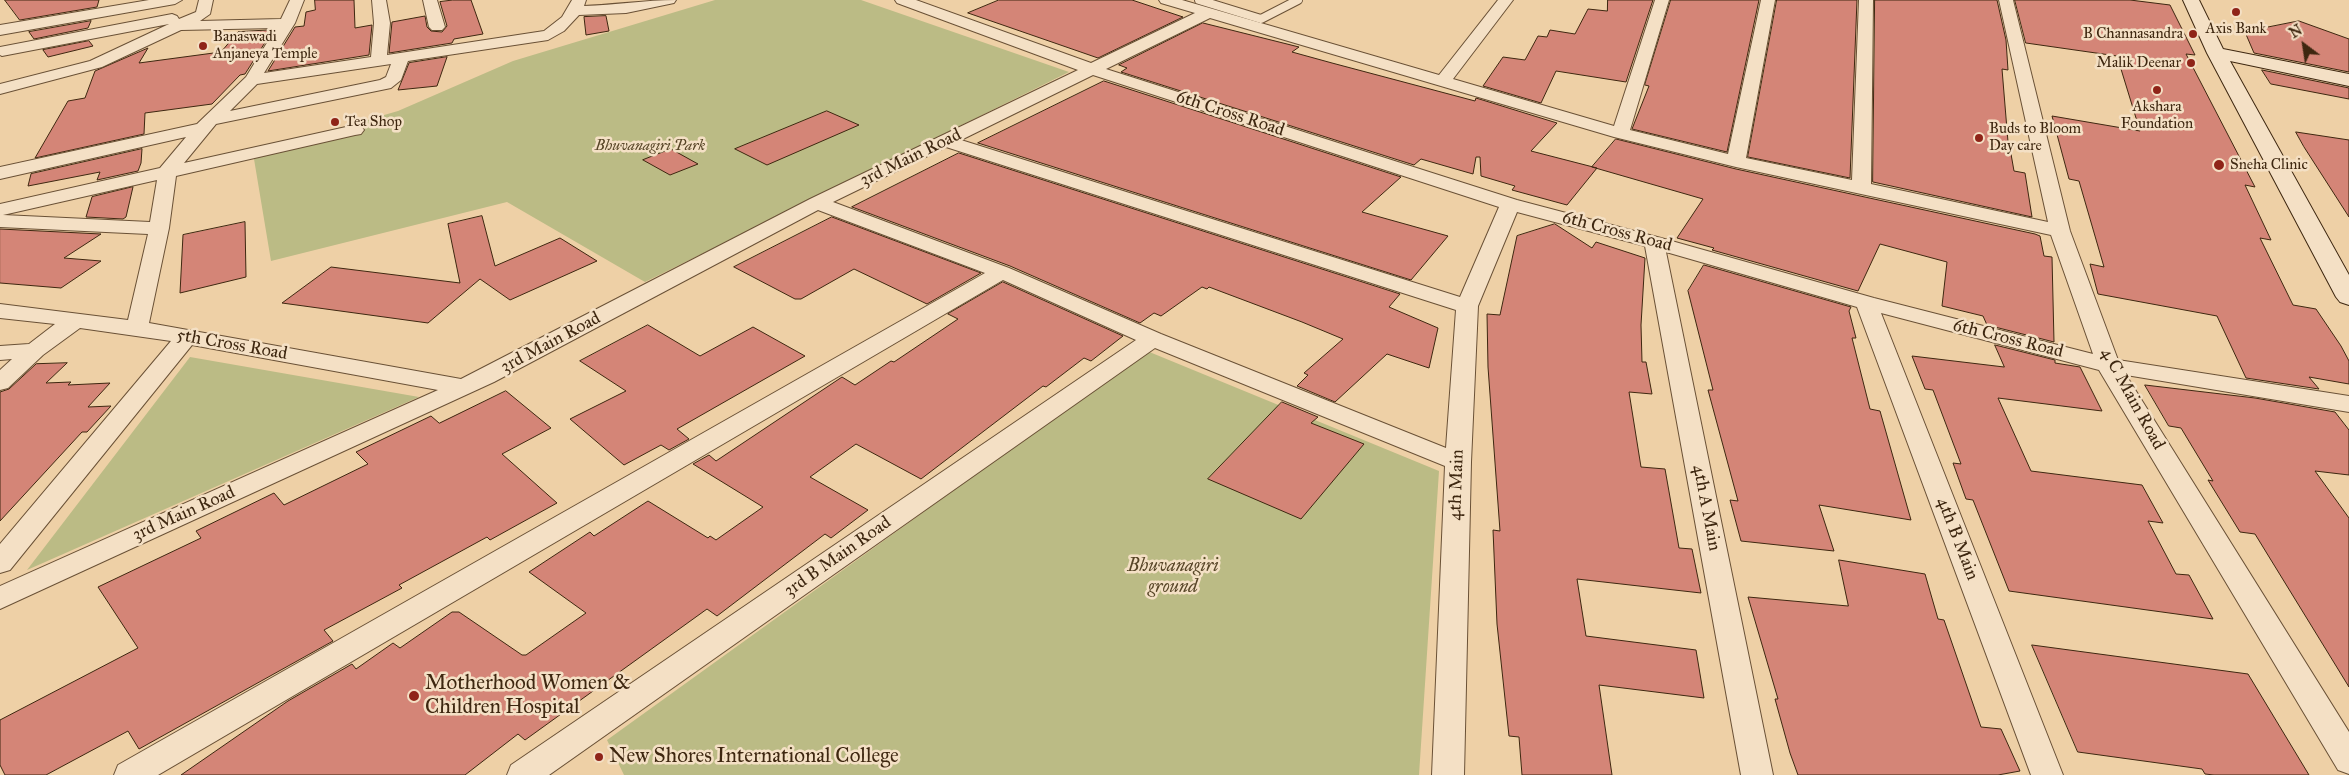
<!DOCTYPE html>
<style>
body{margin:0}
#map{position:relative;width:2349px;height:775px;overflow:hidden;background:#eed0a6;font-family:"IM FELL Great Primer",serif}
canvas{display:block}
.north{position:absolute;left:2279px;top:20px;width:50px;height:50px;-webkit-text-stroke:4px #f4e0c5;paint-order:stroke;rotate:329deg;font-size:14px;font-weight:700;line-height:20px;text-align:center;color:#3e2710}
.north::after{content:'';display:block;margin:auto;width:18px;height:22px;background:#3e2710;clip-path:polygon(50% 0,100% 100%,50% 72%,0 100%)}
</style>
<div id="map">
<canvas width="2349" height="775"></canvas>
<div class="north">N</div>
</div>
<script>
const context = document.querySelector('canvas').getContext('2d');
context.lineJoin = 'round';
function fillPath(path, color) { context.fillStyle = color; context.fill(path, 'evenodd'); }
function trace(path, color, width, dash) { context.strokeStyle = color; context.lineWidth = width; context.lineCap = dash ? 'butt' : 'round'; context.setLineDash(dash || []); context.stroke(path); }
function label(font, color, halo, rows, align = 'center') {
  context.font = font + ' "IM FELL Great Primer",serif'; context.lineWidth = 5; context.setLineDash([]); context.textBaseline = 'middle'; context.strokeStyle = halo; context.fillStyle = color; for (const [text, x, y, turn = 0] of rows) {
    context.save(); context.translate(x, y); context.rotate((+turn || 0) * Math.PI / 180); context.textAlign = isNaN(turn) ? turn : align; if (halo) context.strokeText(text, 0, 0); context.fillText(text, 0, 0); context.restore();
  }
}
fillPath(new Path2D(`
 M715 0H861L1069 72 645 282 507 202 271 261 253 153 398 111 513 61Z
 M1147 351 1439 471 1419 775H624L607 740Z
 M190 357 419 397 27 570Z`), '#bbbb85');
const building = new Path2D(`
 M5 0H99L97 7 20 20Z
 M315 0H354L355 28 372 25 369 55 268 71 295 27 304 26 306 12 315 10Z
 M453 0H471L483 34 454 39 452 43 389 53 392 22 425 16 427 27 431 31 442 32 447 26 440 2Z
 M999 0H1132L1183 17 1098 58 968 13Z
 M1608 0H1653L1626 82 1556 71 1541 103 1483 86 1503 57 1525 60 1538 36 1547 37 1550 30 1575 34 1588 9 1607 11Z
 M1671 0H1759L1727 152 1632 129 1649 86 1645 85Z
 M1777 0H1857L1850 178 1748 157Z
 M1875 0H1997L2006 40 2008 70 2002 69 2009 154H2011L2014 171 2025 173 2032 217 1873 182Z
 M2015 0H2130L2170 5 2195 55 2186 54 2255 187 2245 185 2271 240 2260 238 2293 305 2316 309 2341 346 2349 361V384L2309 377 2319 389 2246 378 2217 316 2098 294 2090 264 2104 267 2079 181 2069 179 2052 116 2140 131 2117 56 2026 43Z
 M606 16 609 31 586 35 584 17Z
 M91 21 88 28 34 39 29 32Z
 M2299 21 2349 39V72L2254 53 2245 32Z
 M1203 23 1299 47 1292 52 1332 63 1475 101 1476 98 1557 123 1531 151 1597 168 1567 205 1512 190 1515 186 1481 176 1480 157H1476L1473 174 1421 159 1414 165 1121 72 1127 68 1119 65Z
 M273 30 245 74 240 75 212 104 145 113 144 134 35 158 68 101 85 98 95 71 148 48 139 63 221 52 238 32Z
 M89 41 93 46 48 57 43 50Z
 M447 57 437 86 398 90 409 63Z
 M2262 70 2349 88V99L2271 84Z
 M1104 81 1401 177 1362 212 1448 236 1411 280 978 143Z
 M827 111 859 125 767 165 735 149Z
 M2296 132 2349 140V217L2304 147Z
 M1616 139 1736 169 2035 234 2040 236 2044 256 2052 257 2054 342 1987 325 1983 316 1942 306 1947 262 1880 244 1858 291 1712 250 1714 248 1677 238 1703 199 1592 167Z
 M142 149 141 163 138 171 97 180 100 172 28 186 31 174Z
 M671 149 698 164 670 175 643 160Z
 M959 153 1400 294 1389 307 1438 328 1429 368 1387 354 1335 402 1297 386 1308 375 1304 373 1343 339 1302 322 1209 287 1207 289 1202 287 1161 316 1154 313 1140 323 1010 266 852 207Z
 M133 187 126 217 123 219 86 217 92 197Z
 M482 216 495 266 560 238 597 261 510 300 480 279 428 323 282 303 331 267 460 283 448 224Z
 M832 217 981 273 927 304 854 269 801 299H795L734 267Z
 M245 222 246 277 180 293 183 235Z
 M1555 224 1592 248 1596 242 1645 258 1641 325 1642 362H1646L1652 394 1629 392 1641 467 1665 469 1679 548 1692 549 1701 593 1577 579 1586 636 1696 650 1704 698 1599 685 1612 775H1522L1519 737 1509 736 1497 624 1493 530 1500 531 1488 367 1487 314 1500 315 1517 236Z
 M0 229 101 234 64 258 101 261 61 288 0 283Z
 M1704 265 1851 307 1849 311 1856 338H1852L1870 409 1880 411 1911 520 1819 505 1834 551 1741 541 1730 500 1738 501 1708 390H1713L1688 291Z
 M1003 282 1123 336 1091 361 1084 358 1046 387 1043 386 921 479 856 444 810 477 868 510 831 538 825 534 717 616 707 609 525 740 518 734 465 775H181L288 701 352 664 356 669 393 643 400 648 452 612H459L522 655H526L586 613 529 572 590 532 594 536 648 501 708 538 710 536 716 540 763 507 693 464 709 455 716 461 842 377 855 385 891 361 894 362 958 319 948 314Z
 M648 325 700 356 753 327 805 356 677 429 689 439 669 450 661 445 624 465 570 419 626 391 580 361Z
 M1995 345 2055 360V363L2080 367 2102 411 1998 398 2031 471 2142 485 2163 523 2148 521 2176 574 2189 575 2213 619 2009 591 1973 500 1966 499 1953 463 1961 464 1933 390 1925 389 1912 356 2004 367Z
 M67 363 46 383 71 382 68 385 110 383 88 407 111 406 87 432H82L0 521V392L9 389 36 364Z
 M2145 385 2255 398 2335 412 2349 430V475L2315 471 2349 518V687L2255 534 2240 532 2208 480 2213 481 2181 428 2169 426Z
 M506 391 551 428 502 454 557 503 490 540 487 537 399 585 402 588 324 630 333 641 139 749 128 731 46 775H5L0 765V720L138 648 98 587 201 538 196 531 274 493 284 505 368 464 356 452 431 416 439 423Z
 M1282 402 1318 417 1311 423 1364 444 1301 519 1208 479Z
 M1839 560 1925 574 1938 619 1944 620 1981 727 2001 729 2020 771 1998 775H1798L1790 753 1775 699H1778L1748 597 1848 606Z
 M2032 645 2248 674 2309 775H2214L2205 774 2202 769 2078 752Z`);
fillPath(building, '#d48577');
trace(building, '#3e2710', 1);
const lane = new Path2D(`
 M1199 0 1261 19 1298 0`);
const street = new Path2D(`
 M149 0H182L175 4 0 35V25Z
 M199 0H213L210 14 200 21 281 19 290 0H304L295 23 264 73 371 57 374 23 372 0H386L390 23 387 55 544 31 562 17 572 0H586L584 6C615 5 645 0 676 0L674 3 626 13 579 15 564 31 548 40 408 61 401 80 391 88 216 124 184 163 355 125 361 126 364 130 361 134 355 135 176 176 169 228 149 323 461 379 810 199 1078 70 897 3 895 0H916L1091 63 1195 13 1161 3 1159 0H1182L1439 75 1498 0H1513L1453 79 1614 126 1655 0H1669L1630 130 1728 154 1761 0H1775L1746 158 1852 180 1859 0H1873L1871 184 2048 222 1999 0H2013L2070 231 2118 360 2349 396V412L2126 375 2349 732V774L2338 770 2099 370 1881 313 2063 775H2031L1857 307 1666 252 1773 775H1741L1645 246 1517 212 1478 306 1471 462 1464 775H1432L1445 466 1155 348 549 775H507L511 765 1136 340 1003 280 158 775H114L118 765 985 273 818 210 494 382 0 609V586L438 390 192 345 10 570 0 573V544L171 341 80 328 43 355 8 388 0 390V370L12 359 0 360V346L29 344 55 324 0 318V304L128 320 148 234 0 227V204L160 168 186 137 0 179V167L197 124 246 77 276 28 181 30 102 67 0 94V84L90 61 169 24 2 56 0 55V47L172 14 177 16 179 19 196 12ZM1210 18 1614 137 1736 167 2051 235 2093 354 1874 298 1661 238 1517 200 1106 69ZM391 64 386 77 380 80 230 111 257 84ZM1093 75 1499 207 1460 297 961 140ZM946 147 1456 310 1446 448 1161 334 1009 268 833 202ZM157 180 150 222 3 215Z
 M423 0H437L445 27 442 30H432L429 27Z`);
const secondary = new Path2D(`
 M2183 0H2199L2223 49 2349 74V86L2230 61 2349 275V305L2340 302 2336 297 2207 53Z`);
trace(lane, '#6a5136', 10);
trace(street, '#6a5136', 2);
trace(secondary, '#3e2710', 2);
trace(lane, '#f4e0c5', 8);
fillPath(street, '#f4e0c5');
fillPath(secondary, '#f4e0c5');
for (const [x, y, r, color] of [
 [2236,12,5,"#8f2418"],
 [2193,34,5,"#8f2418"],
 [203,46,5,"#8f2418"],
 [2191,63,5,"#8f2418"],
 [2157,90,5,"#8f2418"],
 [335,122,5,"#8f2418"],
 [1979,138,5,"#8f2418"],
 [2219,165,6,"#8f2418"],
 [414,696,6,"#8f2418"],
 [599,757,5,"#8f2418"]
]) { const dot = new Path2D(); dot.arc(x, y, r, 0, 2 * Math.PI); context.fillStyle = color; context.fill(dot); trace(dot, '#f4e0c5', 2); }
label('15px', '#3e2710', '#f4e0c5', [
 ["Axis Bank",2236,29,"center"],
 ["B Channasandra",2183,34,"right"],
 ["Banaswadi",213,37],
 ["Anjaneya Temple",213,54],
 ["Malik Deenar",2181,63,"right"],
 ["Akshara",2157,107,"center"],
 ["Foundation",2157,124,"center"],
 ["Tea Shop",345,122],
 ["Buds to Bloom",1989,129],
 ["Day care",1989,146],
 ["Sneha Clinic",2230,165]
], 'left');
label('italic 15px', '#574527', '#f4e0c5', [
 ["Bhuvanagiri Park",650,146]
]);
label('18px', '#3e2710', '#f4e0c5', [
 ["6th Cross Road",1230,114,18],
 ["3rd Main Road",911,158,-26],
 ["6th Cross Road",1617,232,15],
 ["6th Cross Road",2008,339,14],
 ["3rd Main Road",551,343,-28],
 ["5th Cross Road",232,345,10],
 ["4 C Main Road",2132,399,61],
 ["4th Main",1457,485,-88],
 ["4th A Main",1706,508,79],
 ["3rd Main Road",184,514,-24],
 ["4th B Main",1957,539,69],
 ["3rd B Main Road",838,557,-35]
]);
label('italic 18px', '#574527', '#f4e0c5', [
 ["Bhuvanagiri",1173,567],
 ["ground",1173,588]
]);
label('21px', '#3e2710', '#f4e0c5', [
 ["Motherhood Women &",425,684],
 ["Children Hospital",425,708],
 ["New Shores International College",609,757]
], 'left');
</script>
